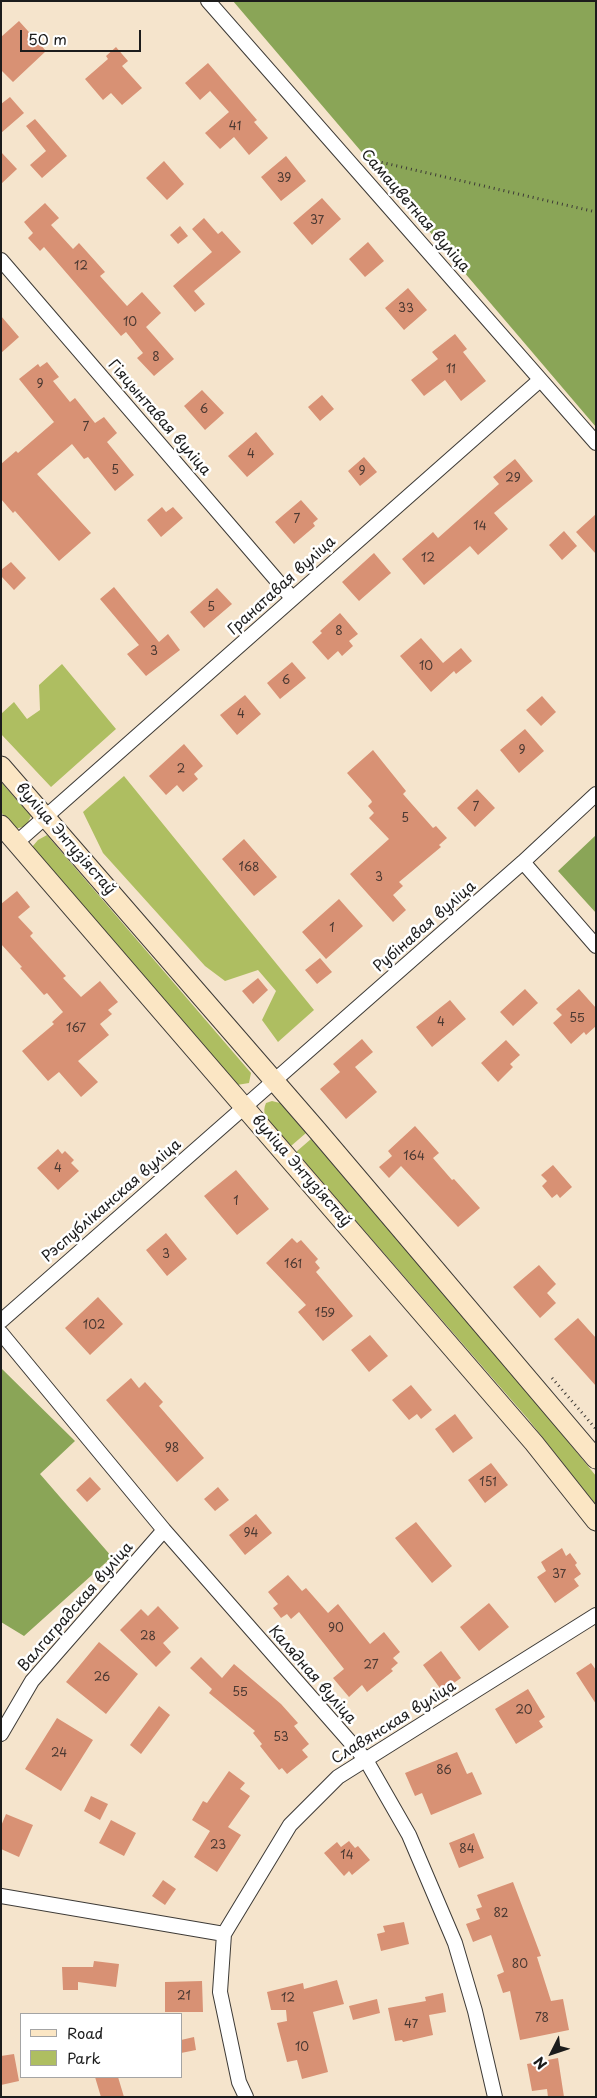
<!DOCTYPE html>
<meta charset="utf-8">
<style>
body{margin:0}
#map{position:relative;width:597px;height:2098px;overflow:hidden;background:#f5e4cc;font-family:"Playpen Sans",sans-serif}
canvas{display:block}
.frame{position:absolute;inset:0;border:2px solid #1c1c1c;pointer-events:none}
.legend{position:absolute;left:20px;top:2013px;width:162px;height:65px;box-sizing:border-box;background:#fff;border:1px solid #a4a4a4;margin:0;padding:6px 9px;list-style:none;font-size:15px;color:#1c1c1c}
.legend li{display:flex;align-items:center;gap:10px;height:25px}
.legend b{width:25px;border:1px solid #a4a4a4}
.north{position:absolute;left:527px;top:2028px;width:50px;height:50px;-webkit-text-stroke:4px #fff;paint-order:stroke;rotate:229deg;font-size:14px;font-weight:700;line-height:20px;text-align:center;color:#1c1c1c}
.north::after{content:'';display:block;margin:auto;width:18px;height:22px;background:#1c1c1c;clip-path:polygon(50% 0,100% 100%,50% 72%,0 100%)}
.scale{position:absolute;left:20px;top:30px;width:121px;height:22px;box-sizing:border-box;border:2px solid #1c1c1c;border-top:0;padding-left:6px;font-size:15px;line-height:18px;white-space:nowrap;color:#1c1c1c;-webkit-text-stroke:4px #fff;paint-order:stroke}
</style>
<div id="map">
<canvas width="597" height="2098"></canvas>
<div class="frame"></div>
<ul class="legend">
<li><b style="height:6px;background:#fbe6c4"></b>Road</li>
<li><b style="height:14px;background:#aebe61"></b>Park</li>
</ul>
<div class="north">N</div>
<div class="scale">50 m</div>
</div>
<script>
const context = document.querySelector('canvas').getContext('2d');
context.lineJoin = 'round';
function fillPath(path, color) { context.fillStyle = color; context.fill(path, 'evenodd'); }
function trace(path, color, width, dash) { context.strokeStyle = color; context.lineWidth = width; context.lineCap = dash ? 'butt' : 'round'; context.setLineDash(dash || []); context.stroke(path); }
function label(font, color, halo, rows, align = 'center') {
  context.font = font + ' "Playpen Sans",sans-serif'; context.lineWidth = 5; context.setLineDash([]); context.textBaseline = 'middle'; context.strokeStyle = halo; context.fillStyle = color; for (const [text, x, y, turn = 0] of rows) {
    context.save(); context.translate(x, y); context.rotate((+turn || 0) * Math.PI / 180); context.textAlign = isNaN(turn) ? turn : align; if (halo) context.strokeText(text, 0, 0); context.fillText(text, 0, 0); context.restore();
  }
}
fillPath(new Path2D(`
 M62 664 116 729 51 787 1 734V714L14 702 27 719 40 710 39 685Z
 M124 776 314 1010 278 1042 262 1020 276 991 258 970 225 981 205 966 103 853 83 812Z
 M1 782 31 816 26 826 15 829 1 812Z
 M47 835 251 1073 249 1083 237 1085 32 847 38 840Z
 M272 1101 280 1103 306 1133 291 1146C280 1135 258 1120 266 1103Z
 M311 1139 541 1408 596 1476V1505L528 1419 296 1152Z`), '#aebe61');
fillPath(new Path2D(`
 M233 1H596V427Z
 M596 835V913L558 871Z
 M1 1368 75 1441 40 1474 112 1557 24 1636 1 1622Z`), '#8aa557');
fillPath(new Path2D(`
 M19 21 46 51 13 82 1 70V37Z
 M116 47 128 61 122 66 142 88 122 105 111 93 103 100 85 79 108 59 106 56Z
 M208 63 257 120 254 122 268 138 249 155 234 137 220 149 205 133 229 112 210 91 200 100 185 83Z
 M10 97 24 113 1 133V104Z
 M35 119 67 156 42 178 30 165 46 151 26 126Z
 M1 152 17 169 1 184Z
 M286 156 306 181 281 201 261 177Z
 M164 161 184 184 167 200 146 178Z
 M322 198 341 219 312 245 293 223Z
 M45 203 59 218 51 225 73 249 79 243 105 272 100 276 127 306 142 292 161 313 146 327 174 359 154 376 137 358 143 353 126 332 121 336 44 247 40 251 28 238 33 233 24 222Z
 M204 218 218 234 222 231 241 252 194 291 205 304 195 312 173 286 212 252 192 229Z
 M180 226 188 236 178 244 170 235Z
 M368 242 384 261 365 277 349 259Z
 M408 288 427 310 404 330 385 308Z
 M1 316 19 337 1 353Z
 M455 334 467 349 463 352 486 381 461 401 445 380 424 396 411 380 438 359 432 352Z
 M47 362 59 377 53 381 70 402 75 398 95 423 104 417 117 433 107 442 134 475 115 491 88 457 84 459 72 444 37 474 91 533 59 561 15 511 13 513 1 499V464L16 451 18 453 54 422 19 379 38 364 40 367Z
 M202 390 224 413 205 430 184 406Z
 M322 395 334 409 320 421 308 407Z
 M256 432 274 454 247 477 228 456Z
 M364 457 377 472 360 486 348 471Z
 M515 459 533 481 494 513 508 529 478 555 470 546 424 585 402 559 433 532 438 538 499 484 493 477Z
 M301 500 318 519 313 523 315 526 294 544 275 522Z
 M162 507 166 512 173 507 183 518 161 537 147 520Z
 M596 514V554L576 532Z
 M564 531 577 546 562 560 549 545Z
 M374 553 391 573 359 601 342 582Z
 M11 562 26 578 14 590 1 576V570Z
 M114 587 159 642 168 634 180 650 146 676 127 654 139 645 100 599Z
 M217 588 232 604 204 628 190 612Z
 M340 613 358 634 349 641 353 646 342 656 338 651 328 660 312 642 322 633 320 631Z
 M421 638 443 663 461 648 472 661 456 674 454 671 431 692 400 656Z
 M292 662 306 678 280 699 267 683Z
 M245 695 261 714 237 735 220 715Z
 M542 696 556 712 541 726 526 710Z
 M525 729 544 751 519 773 500 750Z
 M184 744 203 766 194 774 198 779 183 792 177 785 166 795 149 776Z
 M373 750 406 791 403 794 433 828 436 826 447 838 439 845 441 847 399 882 403 886 393 895 406 910 393 922 350 874 389 839 369 818 374 813 368 806 372 802 371 800 347 773Z
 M477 789 495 808 475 827 457 808Z
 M244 839 277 877 254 896 222 859Z
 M17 891 30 907 18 917 33 933 30 936 66 976 63 978 81 997 100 981 118 1002 108 1010 112 1014 100 1024 109 1035 78 1061 98 1082 81 1097 59 1072 48 1081 22 1051 54 1024 52 1022 63 1012 47 993 44 995 20 968 22 967 1 944V904Z
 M339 899 363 926 326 959 302 932Z
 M320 958 332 972 317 984 305 970Z
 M258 978 268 990 253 1004 242 991Z
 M525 989 538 1003 513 1026 500 1012Z
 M579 989 596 1008V1026L586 1035 584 1032 571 1044 553 1023 562 1015 556 1009Z
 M450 1000 466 1019 432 1047 416 1027Z
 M362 1039 373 1052 355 1067 377 1092 346 1119 320 1089 340 1072 333 1064Z
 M506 1040 520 1055 510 1064 513 1067 498 1082 481 1063Z
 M415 1126 439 1153 433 1158 452 1180 454 1179 480 1208 458 1227 401 1166 389 1178 379 1167 392 1156 388 1151Z
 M58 1149 62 1154 65 1151 74 1160 71 1163 79 1171 58 1190 37 1168Z
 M553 1165 572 1187 560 1198 557 1194 552 1198 542 1186 547 1181 541 1175Z
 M236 1170 269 1209 237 1235 204 1196Z
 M166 1233 187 1259 167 1276 146 1250Z
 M292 1238 297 1243 301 1240 318 1259 315 1262 320 1268 316 1272 353 1316 323 1341 298 1312 306 1305 266 1263Z
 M539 1265 556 1284 547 1293 556 1303 540 1318 513 1287Z
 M98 1297 123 1324 90 1355 65 1328Z
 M578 1318 596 1338V1386L554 1339Z
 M370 1335 388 1356 369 1372 351 1350Z
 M131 1378 139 1388 145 1382 163 1402 159 1406 204 1458 177 1482 106 1400Z
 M411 1385 432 1410 421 1419 417 1414 409 1420 392 1400Z
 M455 1414 473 1438 453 1453 435 1429Z
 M491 1463 508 1485 485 1503 468 1480Z
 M90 1477 101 1489 87 1502 76 1490Z
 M218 1487 229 1500 215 1511 204 1499Z
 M256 1514 272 1533 245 1555 229 1535Z
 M416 1522 452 1566 432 1583 395 1538Z
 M562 1548 566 1556 570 1553 577 1563 575 1565 581 1574 574 1579 579 1586 555 1603 537 1577 546 1571 541 1562Z
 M288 1575 302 1591 306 1588 328 1613 338 1604 370 1644 384 1632 400 1652 393 1658 398 1663 391 1669 393 1671 367 1692 362 1685 349 1697 333 1678 344 1669 299 1612 291 1619 287 1614 281 1618 273 1608 278 1604 268 1592Z
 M489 1603 509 1627 479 1651 460 1627Z
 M158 1606 179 1628 163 1643 171 1652 156 1667 120 1630 141 1609 148 1616Z
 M99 1642 138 1674 106 1714 66 1682Z
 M441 1651 461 1678 442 1691 423 1665Z
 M201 1657 222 1678 234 1664 281 1704 298 1723 294 1726 309 1744 302 1750 308 1757 287 1774 282 1768 279 1770 260 1746 262 1744 253 1733 255 1731 209 1693 212 1689 190 1668Z
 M591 1663 596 1670V1704L576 1673Z
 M528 1689 545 1717 539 1721 543 1727 516 1744 495 1709Z
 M159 1706 170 1715 141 1754 130 1745Z
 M57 1718 93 1740 61 1791 25 1769Z
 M457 1752 467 1774 472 1772 482 1794 431 1815 422 1793 415 1796 405 1773Z
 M229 1771 245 1783 240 1789 250 1796 228 1827 241 1835 217 1872 194 1857 210 1831 192 1820 203 1801 207 1803Z
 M91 1796 108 1804 100 1820 84 1811Z
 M6 1814 33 1825 19 1857 1 1849V1826Z
 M111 1820 136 1833 124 1856 99 1843Z
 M474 1833 484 1858 459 1868 449 1843Z
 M349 1841 355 1848 358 1846 370 1860 352 1875 349 1871 344 1876 324 1853 337 1842 341 1847Z
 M163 1880 176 1889 165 1905 152 1896Z
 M513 1882 541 1956 537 1957 551 2001 563 1999 569 2030 520 2040 510 1991 503 1993 497 1975 504 1972 491 1935 473 1942 466 1924 480 1919 476 1909 482 1907 477 1895Z
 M404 1922 409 1944 381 1951 377 1934 385 1932 383 1926Z
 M94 1961 119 1964 116 1987 78 1982V1990H63L62 1967H93Z
 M337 1980 344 2004 313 2012 328 2072 302 2079 297 2060 287 2062 277 2023 287 2021 286 2010H271L267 1992 303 1983 304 1989Z
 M202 1981 203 2012H165V1982Z
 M443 1993 446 2012 429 2015 433 2035 403 2042 402 2040 395 2041 388 2008 426 2001 425 1997Z
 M377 1999 380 2013 353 2020 349 2006Z
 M194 2037 196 2050 181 2053V2040Z
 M14 2054 19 2081 1 2085V2056Z
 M558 2058 564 2097H548L547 2089 532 2091 527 2064Z
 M95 2077H118L124 2097H101Z`), '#d89174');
const street = new Path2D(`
 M208 1 596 443
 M1 260 292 598
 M16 843 540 380
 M523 862 596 946
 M1 1321 523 862 596 794
 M1 1333 164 1530 366 1760 409 1835 455 1943 475 2011 495 2097
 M1 1734 32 1681 164 1530
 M1 1896 224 1934
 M246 2097 239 2082 220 1992 224 1934 290 1825 338 1777 596 1615`);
const secondary = new Path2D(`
 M1 766 316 1129 596 1459
 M1 825 534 1443 596 1521`);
trace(street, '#3d3a36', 16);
trace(secondary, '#3d3a36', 21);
trace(new Path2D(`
 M367 159 596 212
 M552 1378 596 1429`), '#3d3a36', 3, [1, 4]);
trace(street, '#fff', 14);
trace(secondary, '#fbe6c4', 19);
label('12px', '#4b3932', null, [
 ["41",235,127],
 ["39",284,179],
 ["37",317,221],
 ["12",81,267],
 ["33",406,309],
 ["10",130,323],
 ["8",156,358],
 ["11",451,370],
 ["9",40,385],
 ["6",204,410],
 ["7",86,428],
 ["4",251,455],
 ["5",115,471],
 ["9",362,472],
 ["29",513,479],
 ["7",297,520],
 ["14",480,527],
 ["12",428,559],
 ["5",211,608],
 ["8",339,632],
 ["3",154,652],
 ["10",426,667],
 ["6",286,681],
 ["4",241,715],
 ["9",522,751],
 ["2",181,770],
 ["7",476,808],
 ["5",405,819],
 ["168",249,868],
 ["3",379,878],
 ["1",332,929],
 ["55",577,1019],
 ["4",441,1023],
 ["167",76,1029],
 ["164",414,1157],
 ["4",58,1169],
 ["1",236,1202],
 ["3",166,1255],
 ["161",293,1265],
 ["159",325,1314],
 ["102",94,1326],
 ["98",172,1449],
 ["151",488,1483],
 ["94",251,1534],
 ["37",559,1575],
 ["90",336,1629],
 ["28",148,1637],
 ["27",371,1666],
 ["26",102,1678],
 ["55",240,1693],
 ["20",524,1711],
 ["53",281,1738],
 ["24",59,1754],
 ["86",444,1771],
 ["23",218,1846],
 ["84",467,1850],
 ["14",347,1856],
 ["82",501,1914],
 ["80",520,1965],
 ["21",184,1997],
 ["12",288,1999],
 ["78",542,2019],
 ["47",411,2025],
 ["10",302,2048]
]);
label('15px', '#1c1c1c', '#fff', [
 ["Самацветная вуліца",415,211,49],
 ["Гіяцынтавая вуліца",159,418,49],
 ["Гранатавая вуліца",282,586,-42],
 ["вуліца Энтузіястаў",65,839,49],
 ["Рубінавая вуліца",425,927,-41],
 ["вуліца Энтузіястаў",301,1171,49],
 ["Рэспубліканская вуліца",112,1201,-41],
 ["Валгаградская вуліца",76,1607,-49],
 ["Калядная вуліца",312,1675,49],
 ["Славянская вуліца",394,1723,-32]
]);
</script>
